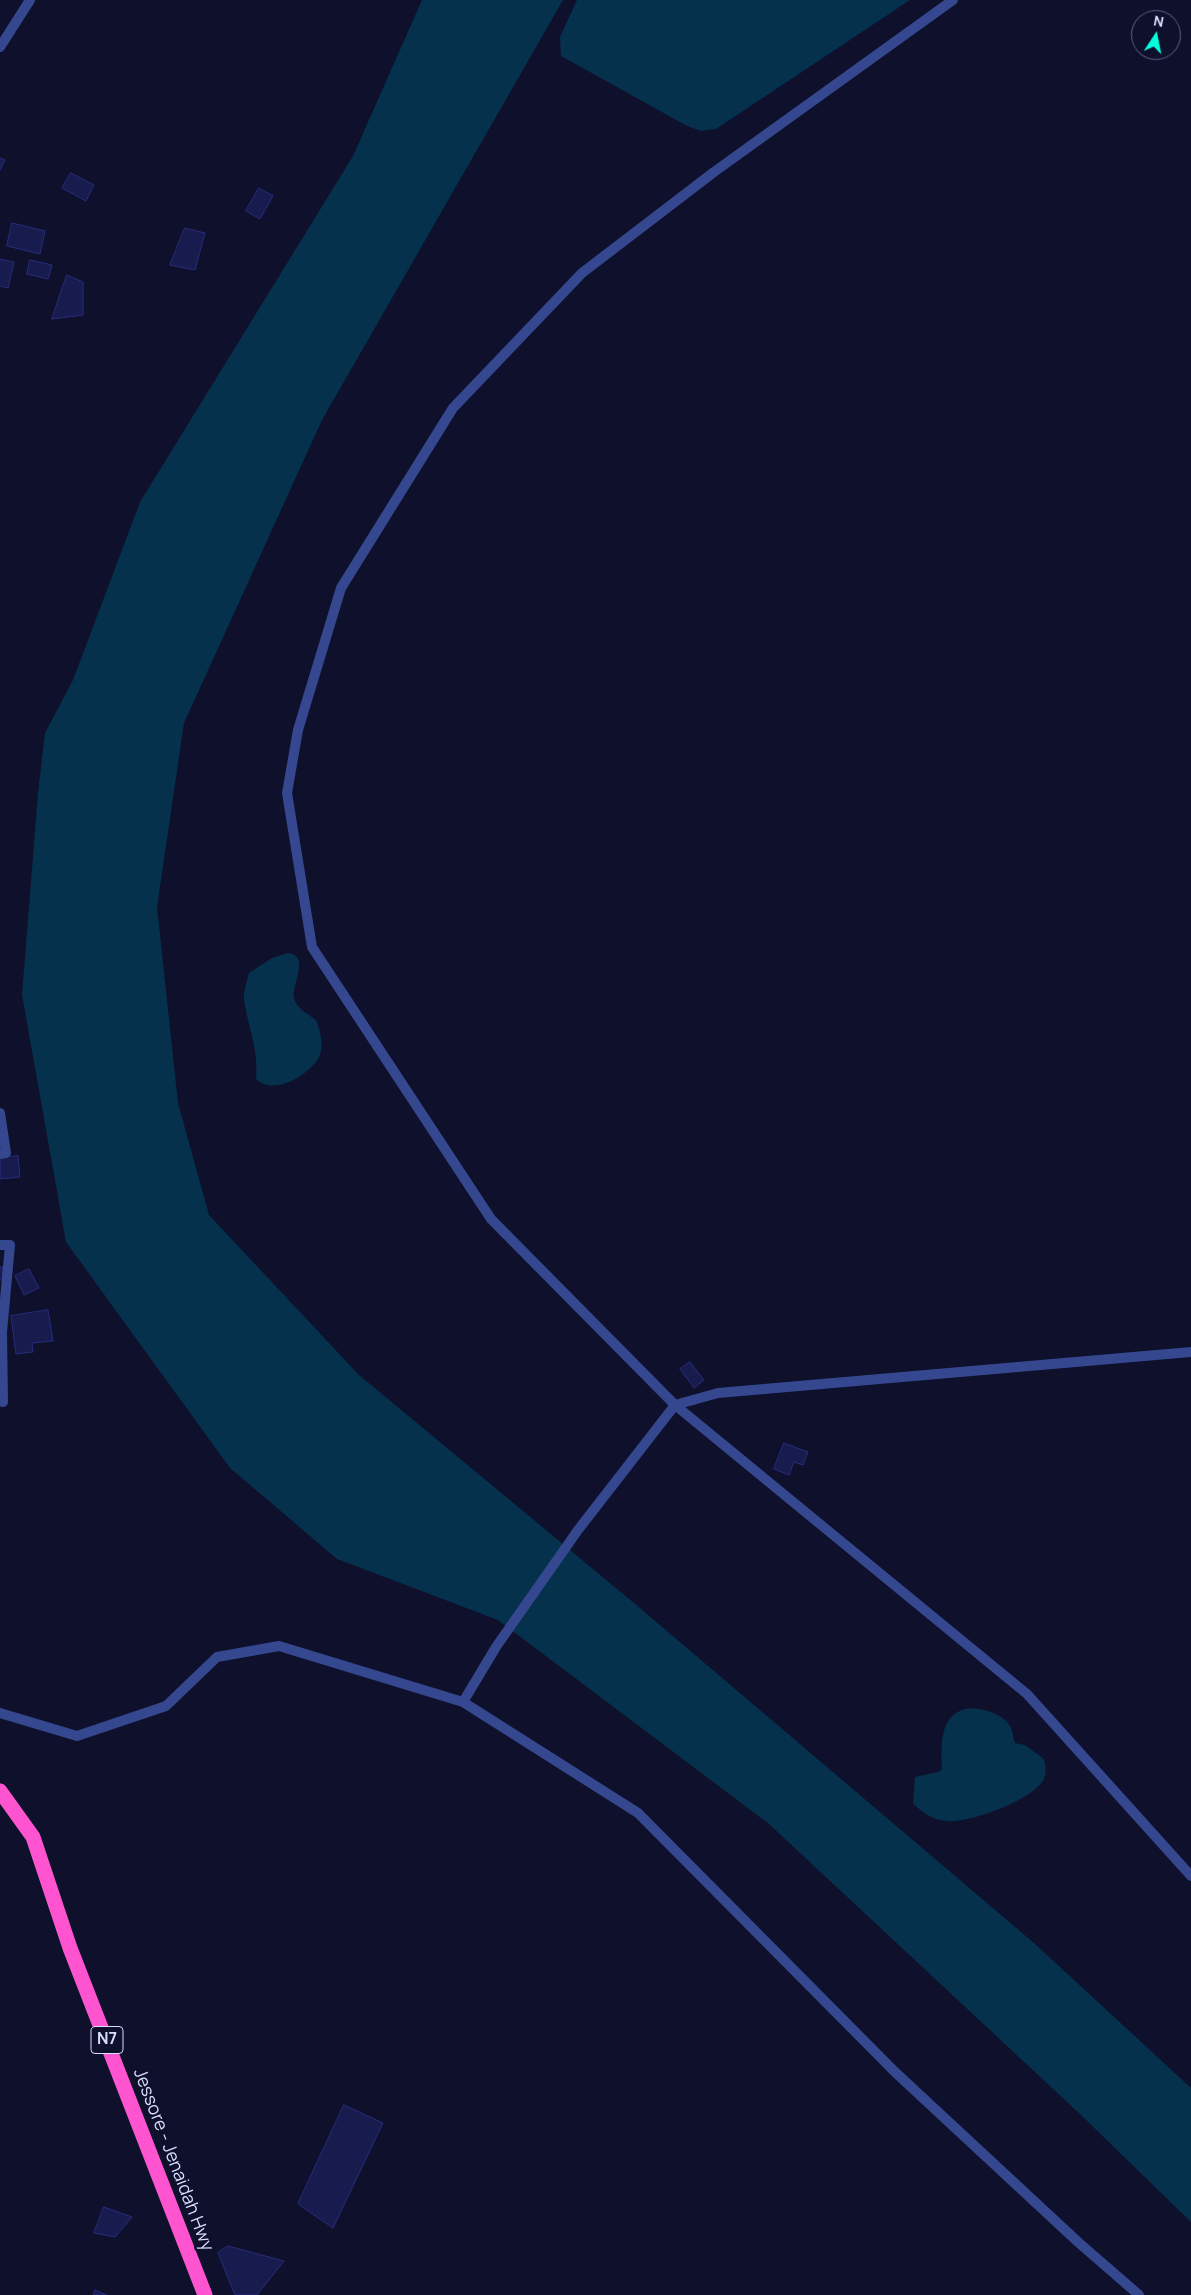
<!DOCTYPE html>
<style>
body{margin:0}
#map{position:relative;width:1191px;height:2295px;overflow:hidden;background:#0e102c;font-family:Manrope,sans-serif}
canvas{display:block}
.north{position:absolute;left:1131px;top:10px;width:50px;height:50px;box-sizing:border-box;background:#0e102c;border:1px solid #5f6280;border-radius:50%;rotate:11deg;font-size:14px;font-weight:700;line-height:20px;text-align:center;color:#d9deff}
.north::after{content:'';display:block;margin:auto;width:18px;height:22px;background:#05ffdb;clip-path:polygon(50% 0,100% 100%,50% 72%,0 100%)}
</style>
<div id="map">
<canvas width="1191" height="2295"></canvas>
<div class="north">N</div>
</div>
<script>
const context = document.querySelector('canvas').getContext('2d');
context.lineJoin = 'round';
function fillPath(path, color) { context.fillStyle = color; context.fill(path, 'evenodd'); }
function trace(path, color, width, dash) { context.strokeStyle = color; context.lineWidth = width; context.lineCap = dash ? 'butt' : 'round'; context.setLineDash(dash || []); context.stroke(path); }
function label(font, color, halo, rows, align = 'center') {
  context.font = font + ' Manrope,sans-serif'; context.lineWidth = 5; context.setLineDash([]); context.textBaseline = 'middle'; context.strokeStyle = halo; context.fillStyle = color; for (const [text, x, y, turn = 0] of rows) {
    context.save(); context.translate(x, y); context.rotate((+turn || 0) * Math.PI / 180); context.textAlign = isNaN(turn) ? turn : align; if (halo) context.strokeText(text, 0, 0); context.fillText(text, 0, 0); context.restore();
  }
}
fillPath(new Path2D(`
 M422 0H563L322 420 184 723 157 907 178 1103 209 1215 359 1375 634 1603 1034 1943 1191 2088V2222L1081 2115 769 1824 498 1620 337 1559 230 1468 66 1242 22 995 38 793 45 733 73 680 140 502 353 156Z
 M577 0H910L716 129 701 131 687 126 561 56 560 37Z
 M288 953C311 956 291 985 294 998 297 1009 308 1014 316 1020 320 1030 324 1044 320 1055 312 1074 274 1097 256 1079 259 1052 248 1026 244 1000 243 992 247 981 249 973L272 958Z
 M965 1709C980 1707 1002 1713 1010 1726 1013 1731 1013 1738 1015 1743L1025 1745 1044 1759C1046 1766 1047 1774 1043 1781 1030 1801 970 1823 947 1821 932 1820 924 1813 913 1804L915 1777 938 1772 942 1769C941 1747 939 1716 965 1709Z`), '#05314d');
const building = new Path2D(`
 M0 158 5 160 0 170Z
 M71 173 94 185 86 201 62 188Z
 M259 188 273 196 260 219 246 211Z
 M12 223 45 231 40 254 7 246Z
 M185 228 205 233 195 270 170 265Z
 M0 259 14 262 8 288 0 286Z
 M30 260 52 265 48 279 27 274Z
 M67 275 83 282V315L52 319Z
 M18 1156 20 1177 0 1179V1158Z
 M0 1267H3V1280H0Z
 M29 1269 39 1288 24 1295 15 1276Z
 M48 1310 53 1341 32 1343 33 1352 16 1354 11 1316Z
 M690 1362 704 1380 694 1388 680 1369Z
 M784 1443 808 1452 803 1465 794 1462 789 1475 774 1469Z
 M344 2105 383 2123 333 2228 298 2204Z
 M104 2207 132 2217 115 2237 94 2233Z
 M228 2246 284 2261 257 2295H235L218 2253Z
 M95 2290 107 2295H94Z`);
fillPath(building, '#181b4e');
trace(building, '#282c7d', 1);
trace(new Path2D(`
 M953 0 714 172 582 273 453 408 341 588 298 730 287 793 312 947 491 1219 675 1405 1027 1694 1191 1876
 M0 47 30 0
 M0 1113 6 1153 0 1154
 M0 1245H10L2 1332 3 1402 0 1401
 M463 1702 496 1647 578 1530 675 1405 718 1393 1191 1352
 M0 1713 77 1736 166 1706 217 1657 279 1646 463 1702 638 1813 895 2072 1078 2242 1139 2295`), '#35478f', 10);
trace(new Path2D(`
 M0 1791 33 1837 70 1948 205 2295`), '#ff54d0', 15);
for (const [x, y, w] of [
 [107,2040,32]
]) { const box = new Path2D(); box.roundRect(x - w / 2, y - 13.5, w, 27, 4); context.fillStyle = '#0e102c'; context.fill(box); trace(box, '#d9deff', 1); }
label('bold 16px', '#d9deff', null, [
 ["N7",107,2040]
]);
label('18px', '#d9deff', '#0e102c', [
 ["Jessore - Jenaidah Hwy",173,2160,69]
]);
</script>
